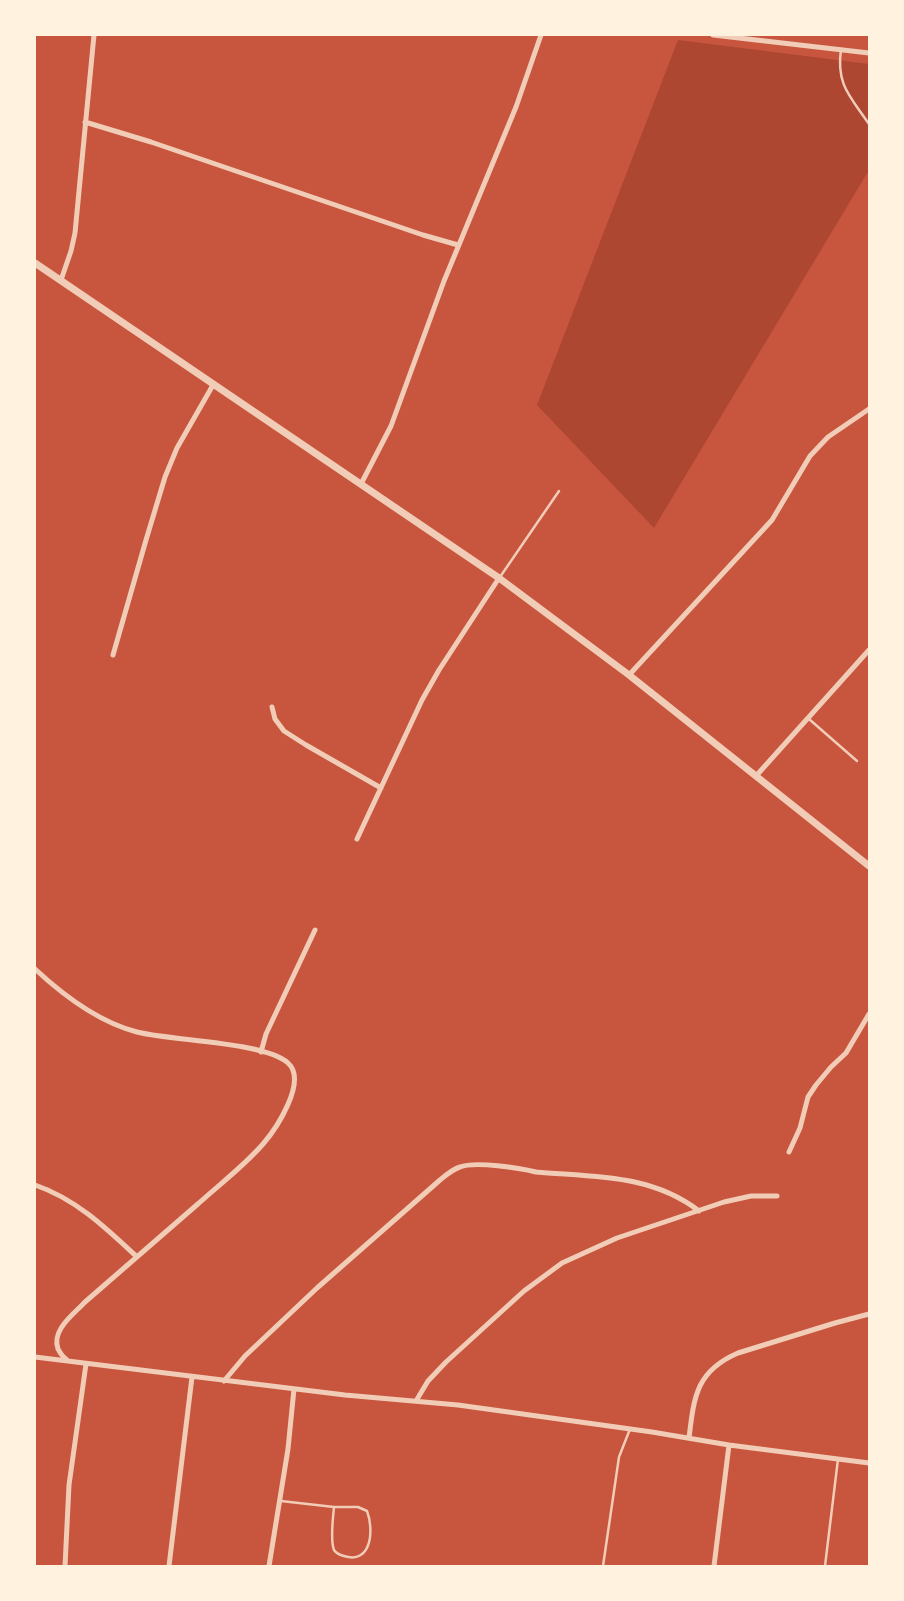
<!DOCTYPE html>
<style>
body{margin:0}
#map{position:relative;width:904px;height:1601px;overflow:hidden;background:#c8553d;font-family:"IBM Plex Sans",sans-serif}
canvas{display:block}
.frame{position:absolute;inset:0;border:36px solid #fff3e0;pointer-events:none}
</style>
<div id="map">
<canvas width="904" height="1601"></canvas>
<div class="frame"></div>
</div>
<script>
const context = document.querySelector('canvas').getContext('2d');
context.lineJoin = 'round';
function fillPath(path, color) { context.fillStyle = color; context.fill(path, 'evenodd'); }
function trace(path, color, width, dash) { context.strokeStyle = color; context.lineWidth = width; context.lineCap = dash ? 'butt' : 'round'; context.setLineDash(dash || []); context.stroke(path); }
fillPath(new Path2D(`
 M678 40 869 64V170L654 528 537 405Z`), '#ae4732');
trace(new Path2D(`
 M841 49C836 85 850 96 869 124
 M500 577 559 491
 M809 719 857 761
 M281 1501 334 1507H358L367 1511C374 1529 372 1565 344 1556 340 1555 336 1553 334 1550 330 1540 333 1518 334 1507
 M603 1566 619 1457 630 1429
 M825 1566 838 1459`), '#f1ccb7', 2.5);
trace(new Path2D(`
 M713 35 869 53
 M85 122 151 142 423 235 458 245
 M61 280 71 251 75 233 94 35
 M361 484 391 426 444 281 516 107 541 35
 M113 655 146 540 165 477 177 448 213 385
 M629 675 772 520 810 456 828 437 869 409
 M272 707 275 719 284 731 306 745 381 788
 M756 776 869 650
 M357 839 422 700 439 670 499 578
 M35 969C64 996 98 1022 137 1032 172 1041 265 1042 288 1063 308 1081 276 1129 263 1144 244 1166 221 1183 199 1203 161 1236 123 1269 85 1302 74 1314 51 1330 58 1349 60 1353 64 1358 68 1361
 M261 1052 266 1034 315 930
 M789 1152 800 1128 808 1097 816 1085 831 1067 846 1053 869 1014
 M35 1185C76 1199 106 1228 137 1257
 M35 1357 345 1395 458 1405 652 1432 729 1445 869 1463
 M224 1381 245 1356 317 1288 440 1180C446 1175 453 1169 460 1167 475 1161 520 1168 536 1172 594 1177 651 1174 699 1211
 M416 1401 428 1381 446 1362 524 1291 562 1263 617 1238 724 1202 751 1196H777
 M689 1438C694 1397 696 1371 738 1353L835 1323 869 1314
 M65 1566 69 1485 86 1364
 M169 1566 192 1377
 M269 1566 288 1449 294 1389
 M714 1566 729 1445`), '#f1ccb7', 5);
trace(new Path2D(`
 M35 263 499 578 629 675 869 866`), '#f1ccb7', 7);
</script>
